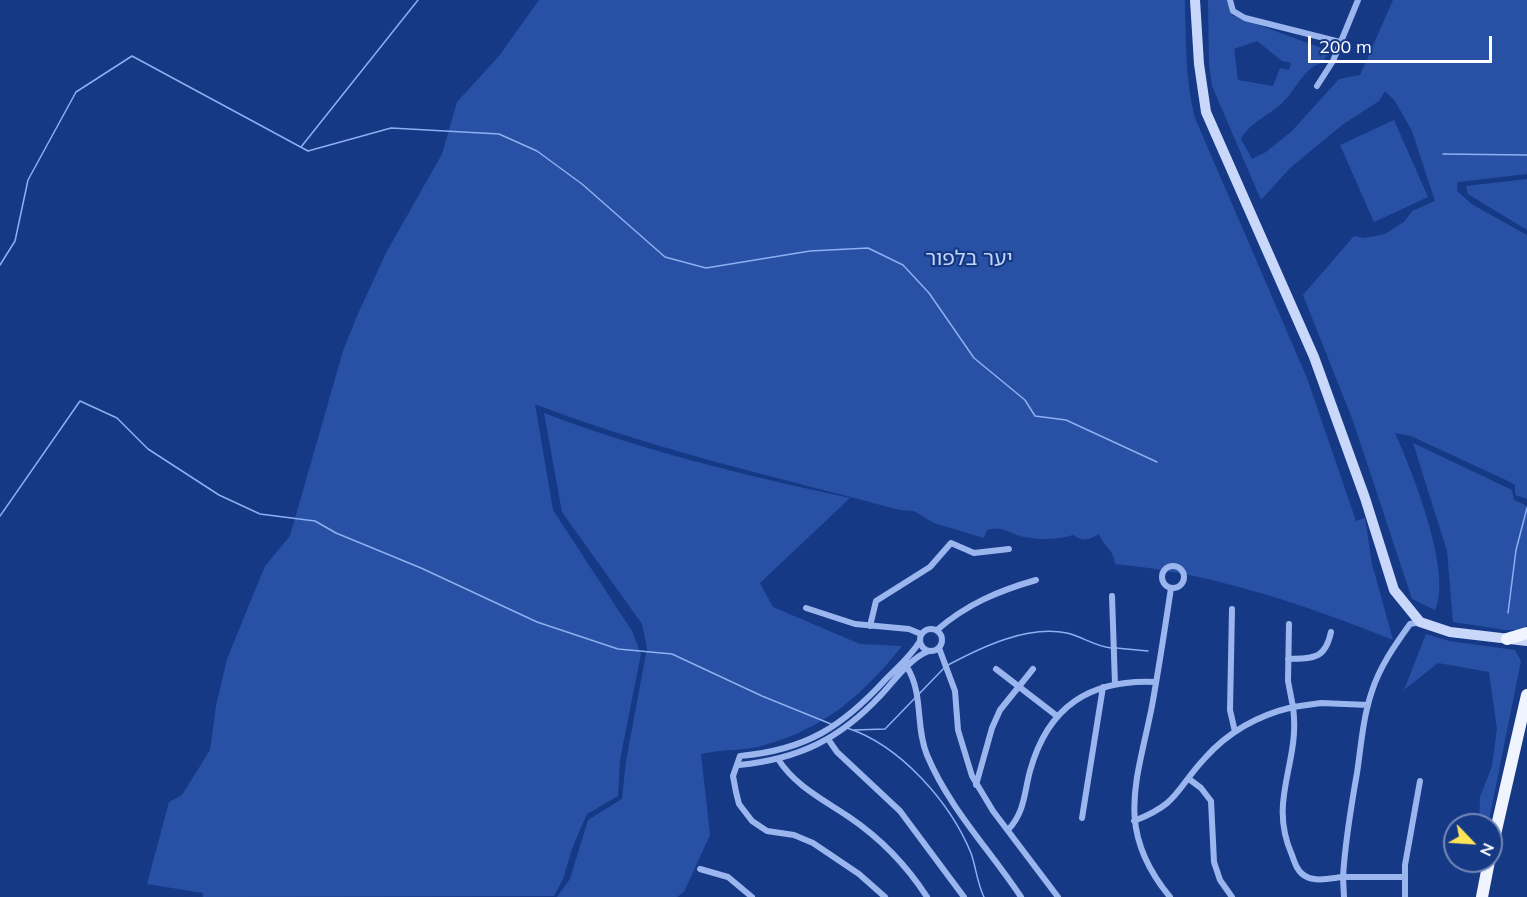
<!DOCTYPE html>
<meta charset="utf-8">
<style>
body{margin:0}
#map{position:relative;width:1527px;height:897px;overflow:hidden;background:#163986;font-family:Mulish,sans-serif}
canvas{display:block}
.north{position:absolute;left:1443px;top:813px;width:60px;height:60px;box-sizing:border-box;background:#163986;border:2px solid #7388b6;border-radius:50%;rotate:115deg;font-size:16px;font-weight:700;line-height:24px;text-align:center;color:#fff}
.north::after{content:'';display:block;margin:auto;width:21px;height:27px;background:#ffe458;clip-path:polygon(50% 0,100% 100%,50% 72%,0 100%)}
.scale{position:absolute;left:1308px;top:36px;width:184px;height:27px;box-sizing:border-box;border:3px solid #fff;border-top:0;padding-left:8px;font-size:18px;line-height:21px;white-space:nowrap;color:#fff;-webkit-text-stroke:4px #163986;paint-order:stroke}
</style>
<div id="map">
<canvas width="1527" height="897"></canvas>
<div class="north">N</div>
<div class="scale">200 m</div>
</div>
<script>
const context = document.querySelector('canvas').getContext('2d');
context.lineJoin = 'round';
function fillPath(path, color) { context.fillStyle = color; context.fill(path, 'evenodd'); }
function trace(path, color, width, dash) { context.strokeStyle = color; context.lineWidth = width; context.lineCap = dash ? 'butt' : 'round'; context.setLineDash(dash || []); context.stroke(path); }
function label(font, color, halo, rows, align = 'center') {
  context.font = font + ' Mulish,"Noto Sans Hebrew",sans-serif'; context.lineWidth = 4.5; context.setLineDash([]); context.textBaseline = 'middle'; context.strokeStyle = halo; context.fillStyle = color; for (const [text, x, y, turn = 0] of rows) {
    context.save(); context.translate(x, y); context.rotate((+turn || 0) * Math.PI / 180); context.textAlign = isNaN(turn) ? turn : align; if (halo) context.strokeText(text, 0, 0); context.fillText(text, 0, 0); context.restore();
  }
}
fillPath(new Path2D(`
 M539 0H1185C1186 39 1185 80 1195 118L1307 378 1356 521 1365 518 1372 564 1393 640C1304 604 1211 573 1115 564 1114 549 1103 546 1099 534 1089 540 1084 542 1073 535 1058 540 1040 540 1024 537 1007 533 1005 525 987 530L984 538 934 523 914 511 900 510C777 477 654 450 535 404L553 510 632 631 641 654 620 760 618 796 587 814 573 846 563 879 554 896 203 897V893L147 884 169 802 182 795 210 750 216 706 227 659 265 566 290 536 343 351 357 316 386 253 442 154 457 102 499 56Z
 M1208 0H1228L1232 15 1329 51 1322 63C1304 67 1296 90 1283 102 1270 115 1250 122 1241 139L1252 159 1266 152 1292 131 1339 79 1360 75 1393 0H1527V174L1458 182 1457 191 1473 205 1527 235V499L1515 495V485L1506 480 1411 436 1395 433C1412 471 1453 573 1435 610L1412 599 1353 421 1303 295 1354 236 1365 238 1385 234 1404 222 1412 211 1435 201 1412 131 1395 101 1385 91 1379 101 1342 125 1289 169 1261 200 1212 86 1209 64ZM1257 41 1282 61 1291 63 1289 70 1280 68 1273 86 1238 80 1234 49Z
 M1394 120 1428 197 1374 222 1340 145Z
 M1527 179V230L1468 194 1466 186Z
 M544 413C643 451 747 476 850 498L760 583 773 607 860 644 902 646C864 694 825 728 765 745 745 751 722 749 701 754L710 835 684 892 677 897H557L570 879 588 820 622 799 626 761 647 648 642 624 562 512Z
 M1413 443 1512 490 1514 500 1527 506V625L1522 630H1505L1453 622 1447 551Z
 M1426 634 1449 641 1515 650 1521 661 1488 825H1479L1480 797 1492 766 1497 729 1489 672 1438 663 1404 690Z`), '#2851a5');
trace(new Path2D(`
 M301 147 418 0
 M1443 154 1527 155
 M0 265 15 241 28 180 76 92 132 56 308 151 391 128 499 134 537 151 582 184 665 257 706 268 810 251 868 248 903 265 929 293 974 358 1025 400 1035 416 1066 420 1157 462
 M0 516 80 401 117 418 148 449 219 495 260 514 315 521 336 533 421 568 537 622 618 649 672 654 762 696 831 724
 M1508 613 1516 550 1527 508
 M1116 648 1148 651
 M948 665C982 647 1027 625 1067 633 1083 637 1094 646 1111 648
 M918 695 944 668
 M847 728C900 745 950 802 971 853 976 867 977 883 984 897
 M854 730 885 729 915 698`), '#8eaff1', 1.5);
trace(new Path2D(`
 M1230 0 1233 11 1245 18 1340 42
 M1317 86 1333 61 1358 0
 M1162 577a11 11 0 1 1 22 0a11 11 0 1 1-22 0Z
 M1112 596 1115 684
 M806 608 855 624 909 629 921 634
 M1232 609 1230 710 1235 732
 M1289 624 1288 681 1293 707 1321 703 1368 705
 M870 626 876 601 930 567 951 543 974 553 1009 549
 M920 640a11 11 0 1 1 22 0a11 11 0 1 1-22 0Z
 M937 630C967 604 998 591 1036 580
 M939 648 955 691 958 730 972 776 993 811 1058 897
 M1288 659C1313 658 1325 660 1331 632
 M907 667C924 695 915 726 927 755 949 808 990 850 1021 897
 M996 669 1057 716
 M828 739 837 752 900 811 964 897
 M778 759C795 786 824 800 849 817 880 838 907 866 927 897
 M739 765C799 759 840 739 881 695 895 680 910 658 929 651
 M1189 779 1201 788 1211 801 1214 862 1220 880 1232 897
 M976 785 992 728 1000 710 1033 669
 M1082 818 1103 687
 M1134 821C1180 803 1175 790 1205 758 1229 731 1259 715 1293 707 1301 763 1267 799 1292 855 1295 864 1298 873 1307 877 1317 882 1332 878 1343 877L1344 897
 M1008 830C1025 812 1024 793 1030 771 1048 706 1090 679 1156 682
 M700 869 728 877 752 897
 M1404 877H1343C1345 842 1351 807 1357 773 1361 746 1363 717 1372 691 1380 666 1395 645 1410 624L1420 622
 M885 897 859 874 813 843 794 835 767 831 752 821 739 804 736 792 733 776 740 756C806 750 842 727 886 679 898 667 911 656 920 641
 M1170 897C1114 829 1137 782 1152 706 1159 667 1165 628 1171 588
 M1405 897V865L1420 781`), '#9bb6ee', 6);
trace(new Path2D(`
 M1195 0 1199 64 1206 112 1314 357 1365 498 1394 590 1420 622 1450 632 1527 641`), '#c9d8fa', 10);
trace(new Path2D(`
 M1507 639 1527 633
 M1491 852 1527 695
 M1482 897 1489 861`), '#f0f4ff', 12);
label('21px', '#c1d4fa', '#163986', [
 ["יער בלפור",969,259]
]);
</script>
